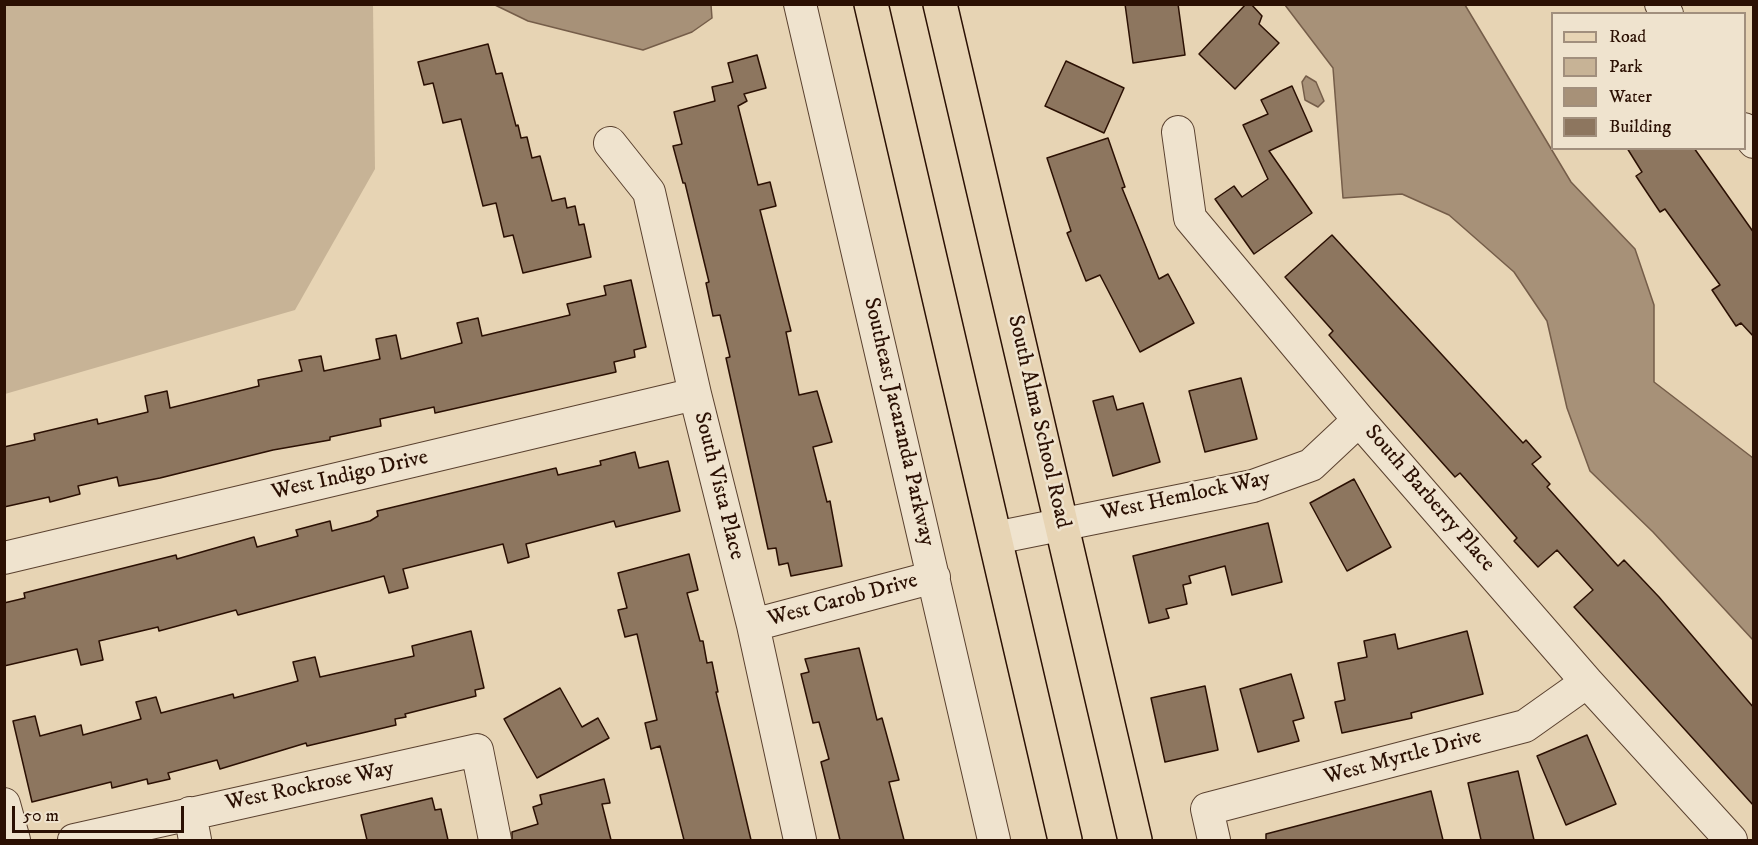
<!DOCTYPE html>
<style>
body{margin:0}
#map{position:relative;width:1758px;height:845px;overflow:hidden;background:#e7d4b4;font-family:"IM FELL DW Pica",serif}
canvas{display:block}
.frame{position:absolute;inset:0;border:6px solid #2b1003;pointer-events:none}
.legend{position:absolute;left:1551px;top:12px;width:195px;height:138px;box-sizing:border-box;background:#efe3ce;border:2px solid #a18f7d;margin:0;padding:8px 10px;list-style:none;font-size:18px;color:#2b1003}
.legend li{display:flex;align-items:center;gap:12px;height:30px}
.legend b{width:30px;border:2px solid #a18f7d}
.scale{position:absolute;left:12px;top:806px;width:172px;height:27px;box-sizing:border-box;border:3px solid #2b1003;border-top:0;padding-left:8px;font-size:18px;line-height:21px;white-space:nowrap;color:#2b1003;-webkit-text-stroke:4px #efe3ce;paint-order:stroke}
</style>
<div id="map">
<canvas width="1758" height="845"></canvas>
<div class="frame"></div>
<ul class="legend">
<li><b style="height:8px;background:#e7d4b4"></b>Road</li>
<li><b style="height:16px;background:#c7b396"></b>Park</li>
<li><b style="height:16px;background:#a79178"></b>Water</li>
<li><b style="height:16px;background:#8d765f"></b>Building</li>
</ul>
<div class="scale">50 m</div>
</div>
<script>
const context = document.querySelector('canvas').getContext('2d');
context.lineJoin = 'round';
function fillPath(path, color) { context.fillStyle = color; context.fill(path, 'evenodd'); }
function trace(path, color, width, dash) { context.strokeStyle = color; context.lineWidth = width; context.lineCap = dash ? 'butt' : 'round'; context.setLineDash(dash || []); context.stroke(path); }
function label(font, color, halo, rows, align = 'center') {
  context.font = font + ' "IM FELL DW Pica",serif'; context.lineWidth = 5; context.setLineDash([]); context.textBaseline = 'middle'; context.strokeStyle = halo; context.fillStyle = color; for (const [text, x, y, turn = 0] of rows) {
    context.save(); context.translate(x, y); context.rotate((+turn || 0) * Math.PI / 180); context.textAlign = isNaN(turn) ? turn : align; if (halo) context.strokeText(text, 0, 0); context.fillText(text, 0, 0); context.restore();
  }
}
fillPath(new Path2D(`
 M5 4 373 5 375 169 295 310 5 394Z`), '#c7b396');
const water = new Path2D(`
 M495 5H711L712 18 692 32 643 50 528 21Z
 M1285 5H1465L1571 182 1635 249 1654 305V382L1753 458V640L1653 532 1590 471 1567 408 1547 321 1514 272 1449 215 1402 194 1343 198 1333 68Z
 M1306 76 1316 82 1324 101 1318 107 1305 100 1302 82Z`);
fillPath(water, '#a79178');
trace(water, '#755d49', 1.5);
const building = new Path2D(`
 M1125 4H1178L1185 55 1133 63Z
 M1246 4H1251L1262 16 1259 24 1279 43 1235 89 1199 54Z
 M488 44 496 74 502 73 516 126 518 125 521 138 527 137 532 158 540 156 552 201 565 198 567 208 575 206 579 225 584 224 591 257 523 273 513 235 504 237 496 203 483 206 461 119 443 123 433 83 424 85 418 62Z
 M757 55 766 88 744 94 747 101 738 106 758 185 770 182 776 206 760 210 791 331 786 332 799 395 817 391 832 442 813 447 827 502 830 501 842 566 791 576 788 563 779 565 776 548 768 549 726 358 730 357 720 315 713 316 706 283 709 282 685 183H683L673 146 682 144 674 112 715 101 712 87 733 82 728 63Z
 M1066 61 1124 88 1104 133 1045 106Z
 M1292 86 1312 131 1269 151 1312 213 1254 254 1215 199 1234 186 1242 197 1268 179 1243 125 1268 114 1261 100Z
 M1108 138 1125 187 1122 188 1159 279 1168 274 1194 323 1140 352 1100 275 1086 281 1067 233 1071 231 1047 158Z
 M1627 148H1694L1754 233V337L1741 323 1736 326 1712 290 1720 285 1665 209 1660 212 1636 176 1642 172Z
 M1332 235 1523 443 1526 440 1541 457 1532 464 1550 484 1547 487 1618 566 1624 560 1659 597 1754 708V806L1574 607 1593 590 1557 550 1538 567 1514 541 1517 538 1460 473 1455 477 1373 385 1329 335 1333 331 1285 277Z
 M631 280 646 347 634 350 635 357 614 362 616 372 435 413 434 407 380 419 381 426 330 437V440L273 450 160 478 119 486 117 477 78 486 80 494 50 502 49 497 4 507V447L35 440 34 434 97 419 98 424 148 412 145 396 167 391 170 408 259 386 258 380 302 371 299 360 321 356 324 371 380 359 376 339 396 335 401 359 462 343 457 323 478 318 482 336 570 315 567 304 606 295 604 286Z
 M1241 378 1257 439 1205 452 1189 391Z
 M1113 396 1117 410 1143 403 1160 462 1113 476 1093 401Z
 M635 452 639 468 668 461 680 511 616 527 614 521 526 544 529 557 508 563 503 544 403 569 408 588 389 593 384 576 238 615 236 610 159 631 158 627 99 641 103 660 81 665 77 649 4 666V603L25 598 24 593 176 555 177 559 254 537 257 547 298 536 296 530 330 521 332 531 370 521 378 516 377 511 556 468 558 475 601 465 600 461Z
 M1354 479 1391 547 1347 571 1310 503Z
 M1268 523 1282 582 1232 595 1225 566 1189 576 1191 583 1183 585 1187 604 1166 609 1169 618 1149 623 1133 556Z
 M689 554 698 590 687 593 700 641H703L707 663 712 662 718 692H716L751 840H684L660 746 651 749 645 723 657 720 637 634 625 637 618 610 627 608 618 573Z
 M471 631 484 688 475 690 476 696 405 714 406 717 395 719 396 725 307 746 306 743 220 769 217 760 168 773 170 779 148 784 147 779 112 788 111 782 32 802 13 721 35 716 40 736 81 725 83 735 141 719 136 702 156 697 161 713 233 694 234 698 298 681 293 662 315 657 320 677 414 656 412 646Z
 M1467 631 1483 694 1411 713 1412 718 1342 733 1335 702 1345 700 1338 663 1367 657 1364 641 1395 634 1398 649Z
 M859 648 877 720 882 718 899 780 889 782 904 840H840L821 762 829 759 819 722 813 723 801 674 809 672 805 659Z
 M1291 674 1304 718 1293 721 1299 741 1258 752 1240 689Z
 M1205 686 1218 750 1165 762 1151 698Z
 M560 688 582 727 598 718 609 738 537 778 504 719Z
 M1587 735 1616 804 1566 825 1537 756Z
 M1518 771 1534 840H1481L1468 783Z
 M604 779 610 803 602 804 611 840H512V832L538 824 533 807 542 804 540 795Z
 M1431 791 1443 840H1266V834Z
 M432 798 435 810 441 809 448 840H367L361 815Z`);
fillPath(building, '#8d765f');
trace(building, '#2b1003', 1.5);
const minor = new Path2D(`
 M800 4 994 840
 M1661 4 1667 14
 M1744 129 1754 142
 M1178 132 1190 218 1359 420 1587 682 1731 840
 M610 143 649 192 695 394 753 625 800 840
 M995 538 1253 486 1311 465 1359 420
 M4 558 695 394
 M753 625 934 577
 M4 804 14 840
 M190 813 195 840
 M74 840 477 750 495 840
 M1214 840 1207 809 1525 726 1587 682`);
const major = new Path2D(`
 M871 4 1065 840
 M940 4 1135 840`);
trace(minor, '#5a412f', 34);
trace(major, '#2b1003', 36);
trace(minor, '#efe3ce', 32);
trace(major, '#e7d4b4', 33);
label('22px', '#2b1003', '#efe3ce', [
 ["Southeast Jacaranda Parkway",898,422,77],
 ["South Alma School Road",1038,422,77],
 ["West Indigo Drive",350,476,-13],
 ["South Vista Place",718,486,76],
 ["West Hemlock Way",1186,497,-12],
 ["South Barberry Place",1429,499,49],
 ["West Carob Drive",843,601,-15],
 ["West Myrtle Drive",1403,758,-15],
 ["West Rockrose Way",310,787,-12]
]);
</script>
